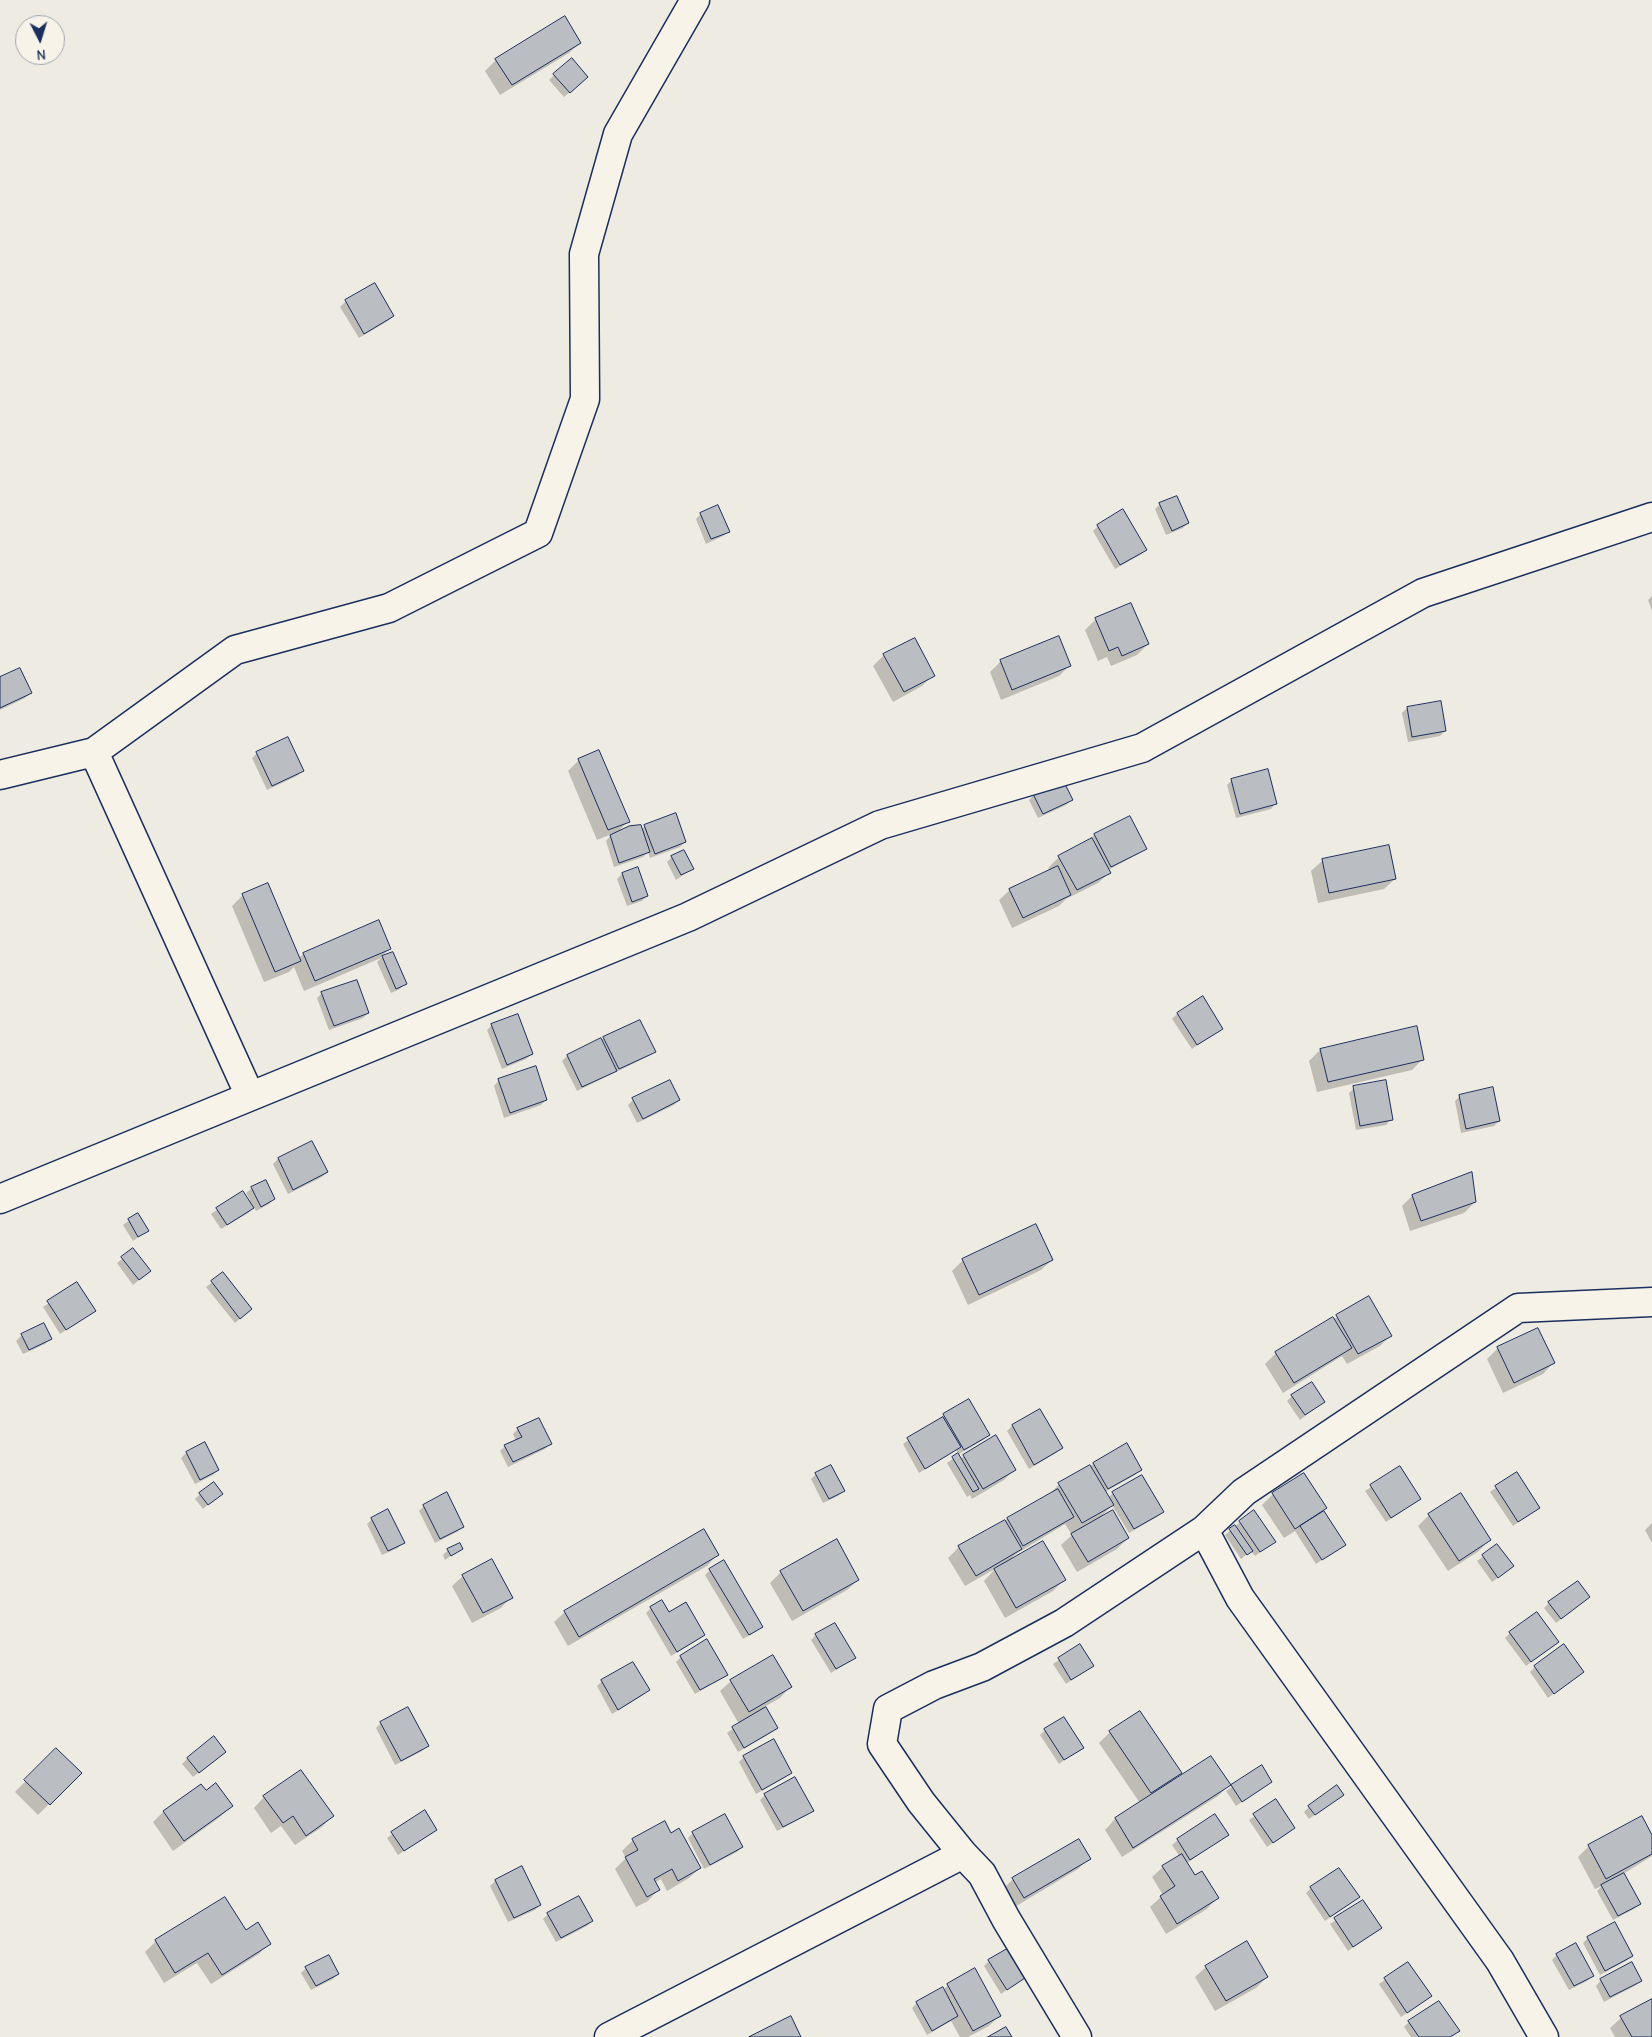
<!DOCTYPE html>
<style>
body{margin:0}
#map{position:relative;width:1652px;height:2037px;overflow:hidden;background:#eeebe2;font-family:"Comic Neue",sans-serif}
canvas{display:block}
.north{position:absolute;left:15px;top:15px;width:50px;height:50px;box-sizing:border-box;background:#f7f3e8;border:1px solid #9fa5b1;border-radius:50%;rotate:175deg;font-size:14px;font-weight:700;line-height:20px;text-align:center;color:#1b2f5e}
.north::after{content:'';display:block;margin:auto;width:18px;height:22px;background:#1b2f5e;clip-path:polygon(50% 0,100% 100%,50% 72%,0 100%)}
</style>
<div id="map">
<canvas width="1652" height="2037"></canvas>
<div class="north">N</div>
</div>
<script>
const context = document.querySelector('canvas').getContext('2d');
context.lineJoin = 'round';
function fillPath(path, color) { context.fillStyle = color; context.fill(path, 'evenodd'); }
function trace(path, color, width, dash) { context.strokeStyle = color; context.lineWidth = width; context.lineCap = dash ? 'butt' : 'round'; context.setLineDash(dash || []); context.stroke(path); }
fillPath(new Path2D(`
 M580 43 569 53 500 95 485 71 496 60Z
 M554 75 582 82 564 97 549 80Z
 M374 284 393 316 388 321 359 338 340 307 345 302Z
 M1160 504 1188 523 1183 528 1166 535 1155 509Z
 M701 514 728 531 723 536 706 544 696 519Z
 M1098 526 1145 550 1140 555 1115 569 1093 531Z
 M1652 596V611L1648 600Z
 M1096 619 1148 644 1137 655 1111 666 1107 657 1098 661 1085 630Z
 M884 655 933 675 922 686 893 702 873 666Z
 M1001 661 1070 665 1059 676 1001 700 990 672Z
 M0 678 31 693 25 698 0 710Z
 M1407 708 1445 731 1440 736 1408 742 1402 713Z
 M257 753 302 771 297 776 267 790 252 758Z
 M579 760 628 821 617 833 641 830 645 826 685 842 680 847 650 858 648 852 643 857 614 867 606 841 612 834 597 840 568 771Z
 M1232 780 1276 803 1271 809 1236 818 1227 785Z
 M1034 795 1071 800 1066 805 1038 818 1029 800Z
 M1129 818 1145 848 1140 853 1108 870 1109 873 1098 883 1066 899 1059 906 1012 928 999 900 1010 890 1050 870 1048 868 1059 857 1089 841 1094 835Z
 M1388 846 1395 879 1384 889 1318 903 1311 871 1322 861Z
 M684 851 692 869 676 880 667 862 672 857Z
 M622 874 647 896 642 901 627 906 617 879Z
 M243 895 298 959 303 954 378 922 390 948 380 958 393 953 405 984 400 989 391 993 377 962 381 958 304 991 294 967 289 972 264 982 232 906Z
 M322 993 368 1013 363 1018 329 1030 317 998Z
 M1177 1014 1222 1028 1192 1049 1172 1019Z
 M492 1025 532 1054 526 1059 502 1069 487 1030Z
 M1416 1028 1423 1059 1412 1070 1317 1092 1309 1061 1320 1050Z
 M604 1038 654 1051 649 1056 577 1091 562 1061 567 1056Z
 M499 1080 546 1100 541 1105 504 1118 494 1086Z
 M1354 1088 1391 1119 1386 1125 1356 1130 1349 1093Z
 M1460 1096 1499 1121 1494 1126 1461 1133 1455 1101Z
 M633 1100H679L674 1105 637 1123 628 1105Z
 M312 1143 327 1172 322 1177 288 1194 273 1164 278 1159Z
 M265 1181 274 1199 269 1204 256 1211 254 1207 248 1213 221 1229 211 1214 243 1192 248 1201 250 1200 246 1193 252 1188Z
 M1412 1196 1475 1202 1464 1213 1410 1231 1402 1206Z
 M138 1214 147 1231 133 1241 123 1225Z
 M1035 1226 1052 1260 1041 1270 968 1305 952 1271 963 1260Z
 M133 1250 144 1276 133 1285 117 1263Z
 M223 1274 245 1314 235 1323 206 1287Z
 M77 1284 94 1311 60 1334 43 1307Z
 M1369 1298 1390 1336 1380 1346 1347 1364 1342 1356 1283 1393 1265 1364 1276 1353Z
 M43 1324 50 1339 45 1344 23 1354 16 1341 21 1336Z
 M1498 1348 1553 1363 1543 1374 1503 1393 1487 1359Z
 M1292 1396 1324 1401 1300 1420 1287 1401Z
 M1040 1411 1061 1448 1056 1453 1029 1469 1007 1431 1012 1426Z
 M944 1415 988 1435 983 1440 959 1454 956 1450 919 1473 903 1444Z
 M518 1429 550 1444 545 1449 508 1467 500 1451 505 1446 516 1441 513 1434Z
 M204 1444 218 1470 213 1475 195 1484 181 1458 186 1453Z
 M958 1455 960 1459 964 1456 1014 1470 1004 1480 972 1499 970 1495 967 1497 947 1463Z
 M1094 1464 1140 1470 1135 1475 1105 1492 1108 1498 1113 1493 1162 1512 1157 1517 1129 1533 1112 1505 1099 1519 1128 1538 1117 1549 1077 1572 1061 1545 1072 1535 1065 1524 1016 1554 1008 1562 1064 1580 1053 1591 1005 1618 984 1581 995 1569 965 1586 948 1558 959 1547 1049 1495 1059 1484Z
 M1399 1468 1420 1499 1386 1522 1365 1491Z
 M1516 1473 1538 1508 1513 1526 1490 1492Z
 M816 1474 843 1491 838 1496 823 1503 811 1479Z
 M200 1494H221L203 1509 195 1499Z
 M1273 1494 1323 1511 1345 1544 1316 1564 1295 1531 1284 1538 1262 1505Z
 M424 1506 462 1527 457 1532 435 1543 419 1511Z
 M1429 1515 1489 1540 1479 1551 1448 1571 1418 1526Z
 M372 1519 403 1542 398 1548 382 1555 367 1524Z
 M1240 1522 1274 1542 1255 1556 1251 1551 1241 1559 1225 1535Z
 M1652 1523V1543L1645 1530Z
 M1497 1546 1507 1571 1492 1582 1477 1561Z
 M462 1548 445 1560 443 1555 448 1550Z
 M717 1555 707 1566 568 1646 554 1622 565 1612Z
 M710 1570 762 1626 757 1631 743 1639 705 1575Z
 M781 1572 858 1580 847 1590 792 1621 770 1583Z
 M463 1576 511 1597 501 1608 472 1623 452 1586Z
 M1583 1602 1556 1623 1544 1608 1549 1603Z
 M651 1608 669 1614 703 1635 698 1640 671 1656 646 1613Z
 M1510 1633 1557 1642 1526 1666 1505 1638Z
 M816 1635 854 1658 831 1673 811 1640Z
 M1079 1645 1092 1666 1066 1684 1053 1664Z
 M681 1657 726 1674 721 1679 695 1694 676 1662Z
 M632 1663 648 1690 643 1695 612 1714 597 1686 602 1681Z
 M1535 1667 1582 1672 1548 1698 1530 1672Z
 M731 1681 790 1687 780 1698 764 1707 776 1728 771 1733 738 1752 727 1733 739 1724 720 1691Z
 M381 1723 427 1746 422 1751 395 1765 376 1728Z
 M1045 1730 1082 1747 1059 1764 1040 1735Z
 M1110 1732 1181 1773 1172 1781 1229 1785 1218 1796 1122 1857 1105 1830 1115 1819 1140 1803 1099 1743Z
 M56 1750 80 1773 38 1815 15 1792Z
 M219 1757 193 1777 182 1764 187 1759Z
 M744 1757 791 1772 786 1777 756 1794 739 1762Z
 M1261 1767 1270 1782 1236 1806 1226 1791Z
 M205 1792 231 1806 220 1817 173 1851 153 1822 163 1812Z
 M765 1795 812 1810 807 1815 777 1831 760 1800Z
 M264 1797 332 1816 322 1827 295 1845 281 1826 271 1833 254 1808Z
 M1337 1799 1309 1819 1304 1812 1309 1807Z
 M1276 1801 1294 1828 1267 1847 1249 1820Z
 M424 1812 436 1829 398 1855 387 1838Z
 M725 1816 742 1847 737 1852 704 1869 688 1838 693 1833Z
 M1215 1816 1227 1835 1187 1863 1195 1877 1217 1898 1207 1909 1166 1934 1150 1907 1163 1895 1152 1877 1163 1867 1180 1857 1172 1845 1178 1840Z
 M670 1835 700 1868 689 1878 667 1891 661 1879 654 1883 658 1890 648 1901 636 1907 615 1869 626 1858 622 1851 633 1840Z
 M1652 1838V1856L1623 1874 1640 1904 1634 1909 1613 1920 1597 1891 1602 1886 1595 1889 1578 1857 1589 1846Z
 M1089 1858 1078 1869 1013 1908 1002 1890 1013 1879Z
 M495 1881 540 1905 535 1910 508 1922 490 1886Z
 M1311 1888 1358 1897 1325 1921 1306 1893Z
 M225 1898 246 1932 269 1943 259 1954 211 1984 197 1963 164 1983 145 1952 156 1941Z
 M1363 1901 1381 1927 1348 1951 1330 1924Z
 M548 1914 592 1921 587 1926 556 1942 543 1919Z
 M1588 1938 1632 1956 1626 1961 1600 1975 1583 1943Z
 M1557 1955 1592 1976 1587 1981 1569 1990 1552 1960Z
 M989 1961 1024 1978 1001 1994 984 1966Z
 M1408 1963 1430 1996 1401 2017 1379 1984Z
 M1632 1964 1641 1980 1636 1985 1604 2002 1596 1986 1601 1980Z
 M1206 1967 1267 1977 1256 1988 1215 2011 1195 1977Z
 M306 1968 338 1974 333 1979 311 1990 301 1973Z
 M948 1985 1000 2015 989 2026 968 2037H960L951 2021 927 2035 912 2008 917 2003 943 1990Z
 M1652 2002V2037H1615L1610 2028 1621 2018Z
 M1409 2022 1458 2030 1451 2037H1411L1404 2027Z`), '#0003');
const building = new Path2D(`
 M565 16 581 43 512 85 495 59Z
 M572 58 588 77 570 93 553 74Z
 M375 283 394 316 364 334 345 300Z
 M1177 496 1189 523 1172 531 1159 503Z
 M718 505 730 532 711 539 700 513Z
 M1123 509 1147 550 1120 565 1097 525Z
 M1131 603 1149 644 1122 656 1118 647 1109 651 1095 618Z
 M1059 636 1071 666 1012 690 1000 660Z
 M915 638 935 676 904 692 883 654Z
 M20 668 32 693 0 708V677Z
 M1441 701 1446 731 1412 737 1407 707Z
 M288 737 304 771 272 786 256 752Z
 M599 750 630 822 608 830 578 759Z
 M1268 769 1277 804 1240 814 1231 779Z
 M1063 780 1073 800 1043 814 1033 794Z
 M676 813 686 842 655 854 644 825Z
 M1130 816 1147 849 1111 867 1094 834Z
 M641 825 650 852 619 863 610 835 629 826Z
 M1092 838 1111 873 1077 890 1058 856Z
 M1389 845 1396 879 1329 893 1322 859Z
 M684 850 694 869 681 875 671 856Z
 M1058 866 1071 895 1023 918 1009 889Z
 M638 867 648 896 632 902 622 873Z
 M268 883 301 961 275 972 242 894Z
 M379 920 391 949 315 981 303 953Z
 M393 952 407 984 396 989 382 956Z
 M357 980 369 1013 334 1026 321 992Z
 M1203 996 1223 1029 1197 1045 1177 1013Z
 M518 1014 533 1054 507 1065 491 1024Z
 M640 1020 656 1052 619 1069 603 1037Z
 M1417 1026 1424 1060 1328 1082 1320 1049Z
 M601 1038 617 1071 582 1087 567 1055Z
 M536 1066 547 1100 510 1113 498 1079Z
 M670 1080 680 1100 643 1119 632 1098Z
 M1386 1080 1393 1120 1360 1126 1353 1086Z
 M1493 1087 1500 1121 1466 1129 1459 1095Z
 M312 1141 328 1172 293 1190 278 1158Z
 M1472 1172 1476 1202 1421 1221 1412 1195Z
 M266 1180 275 1199 261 1207 251 1187Z
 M243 1191 254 1208 227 1225 216 1208Z
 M138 1213 149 1231 138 1237 128 1219Z
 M1036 1224 1053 1260 979 1295 962 1259Z
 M133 1248 151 1271 139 1280 121 1257Z
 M223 1272 252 1309 240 1319 211 1281Z
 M77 1282 96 1311 66 1330 47 1301Z
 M1369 1296 1392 1336 1358 1354 1336 1315Z
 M1333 1317 1352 1348 1294 1383 1275 1352Z
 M44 1323 52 1339 29 1350 21 1334Z
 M1538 1328 1555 1363 1514 1383 1497 1347Z
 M1312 1382 1325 1402 1305 1415 1291 1395Z
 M969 1399 990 1435 964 1450 943 1414Z
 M1040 1409 1063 1448 1034 1465 1012 1425Z
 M943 1417 961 1447 925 1469 907 1438Z
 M539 1418 552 1444 513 1462 504 1445 522 1437 517 1428Z
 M996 1435 1016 1470 983 1489 963 1455Z
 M205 1442 219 1470 200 1480 186 1452Z
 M1127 1443 1142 1470 1108 1489 1093 1463Z
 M958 1453 979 1489 973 1492 952 1457Z
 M831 1465 845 1491 829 1499 815 1473Z
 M1090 1465 1114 1505 1082 1523 1058 1483Z
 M1400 1466 1421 1499 1391 1518 1370 1485Z
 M1517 1472 1540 1508 1518 1522 1495 1486Z
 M1304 1473 1327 1508 1295 1529 1272 1493Z
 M1142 1475 1164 1512 1134 1529 1112 1492Z
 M214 1482 223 1494 208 1505 199 1493Z
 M1058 1489 1074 1517 1023 1546 1007 1518Z
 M447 1492 464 1527 440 1539 423 1505Z
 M1461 1493 1491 1540 1459 1561 1428 1514Z
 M388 1509 405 1543 388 1551 371 1518Z
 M1113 1510 1129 1538 1088 1562 1071 1534Z
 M1254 1510 1276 1542 1260 1552 1239 1521Z
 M1324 1511 1346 1545 1322 1560 1300 1526Z
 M1005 1520 1022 1549 976 1576 958 1546Z
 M1235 1525 1253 1551 1247 1555 1229 1529Z
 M704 1529 719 1555 579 1637 564 1611Z
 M837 1539 859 1580 803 1611 780 1571Z
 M1043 1541 1066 1580 1016 1608 994 1569Z
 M460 1543 463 1549 451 1556 447 1549Z
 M1497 1544 1514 1566 1498 1578 1482 1555Z
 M492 1559 513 1598 483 1613 462 1575Z
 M724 1560 763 1627 749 1635 709 1569Z
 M1578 1581 1590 1597 1561 1619 1548 1602Z
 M662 1600 669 1612 686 1602 705 1635 677 1652 650 1607Z
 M1537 1612 1559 1642 1531 1662 1509 1632Z
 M835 1623 856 1658 836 1669 815 1634Z
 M707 1639 728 1675 700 1690 680 1656Z
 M1080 1644 1094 1666 1071 1680 1058 1658Z
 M1564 1644 1584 1672 1554 1694 1534 1666Z
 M773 1655 792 1687 749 1712 730 1680Z
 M633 1662 650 1690 618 1710 601 1680Z
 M408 1707 429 1746 401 1761 380 1722Z
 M766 1707 778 1728 744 1748 732 1727Z
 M1140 1711 1182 1773 1151 1793 1109 1731Z
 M1064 1717 1084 1748 1064 1760 1044 1729Z
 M214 1736 226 1752 199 1773 187 1758Z
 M774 1739 792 1773 762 1790 743 1756Z
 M56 1748 82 1773 50 1805 24 1780Z
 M1211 1756 1231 1785 1133 1848 1115 1818Z
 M1262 1765 1272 1782 1242 1802 1231 1785Z
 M301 1770 334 1816 306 1836 293 1816 283 1823 263 1796Z
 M795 1777 814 1811 783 1827 764 1794Z
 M216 1783 233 1806 184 1841 163 1811 201 1784 206 1790Z
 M1337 1785 1344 1795 1315 1815 1308 1806Z
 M1276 1799 1295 1828 1273 1843 1253 1814Z
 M425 1810 437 1830 404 1851 391 1832Z
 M725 1814 743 1847 710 1865 692 1832Z
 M1215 1814 1229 1835 1190 1860 1177 1839Z
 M1642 1816 1652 1835V1854L1606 1879 1588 1845Z
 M665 1821 671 1833 679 1828 701 1868 678 1881 672 1869 654 1879 660 1890 647 1897 625 1857 638 1850 632 1839Z
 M1079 1839 1091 1859 1024 1898 1012 1878Z
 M1182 1854 1195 1875 1202 1871 1219 1898 1177 1924 1160 1896 1175 1886 1162 1866Z
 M522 1866 541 1905 514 1918 495 1880Z
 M1339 1868 1360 1897 1330 1917 1310 1887Z
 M1624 1873 1641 1904 1618 1916 1601 1885Z
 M579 1896 593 1921 561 1938 547 1913Z
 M225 1897 246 1930 258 1922 271 1944 222 1975 208 1953 175 1973 155 1940Z
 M1363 1900 1382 1928 1353 1947 1334 1918Z
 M1615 1922 1633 1956 1605 1971 1587 1937Z
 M1247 1941 1268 1977 1226 2001 1205 1966Z
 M1576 1943 1594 1976 1574 1986 1556 1954Z
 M1007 1949 1025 1978 1007 1990 988 1960Z
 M329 1955 339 1974 316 1986 305 1967Z
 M1408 1962 1432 1996 1407 2013 1384 1978Z
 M1632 1962 1642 1981 1610 1997 1600 1979Z
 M975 1968 1001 2016 973 2031 947 1984Z
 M943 1987 958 2016 932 2031 916 2002Z
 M1652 1999V2037H1632L1620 2016Z
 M1439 2001 1460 2031 1450 2037H1419L1408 2021Z
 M791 2016 801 2037H749Z
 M1006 2027 1012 2037H988Z`);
fillPath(building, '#babdc2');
trace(building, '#1b2f5e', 1);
const street = new Path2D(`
 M94 752 235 650 389 608 538 533 585 399 584 254 618 134 695 0
 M0 775 94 752 250 1096
 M0 1199 688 917 880 825 1142 748 1423 593 1652 517
 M1204 1530 1240 1598 1500 1961 1544 2037
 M609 2037 963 1854
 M1077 2037 1006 1919 982 1874 963 1854 921 1802 882 1744 888 1709 934 1685 982 1667 1064 1623 1204 1530 1244 1492 1518 1308 1652 1302`);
trace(street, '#1b2f5e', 31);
trace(street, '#f7f3e8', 28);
</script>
